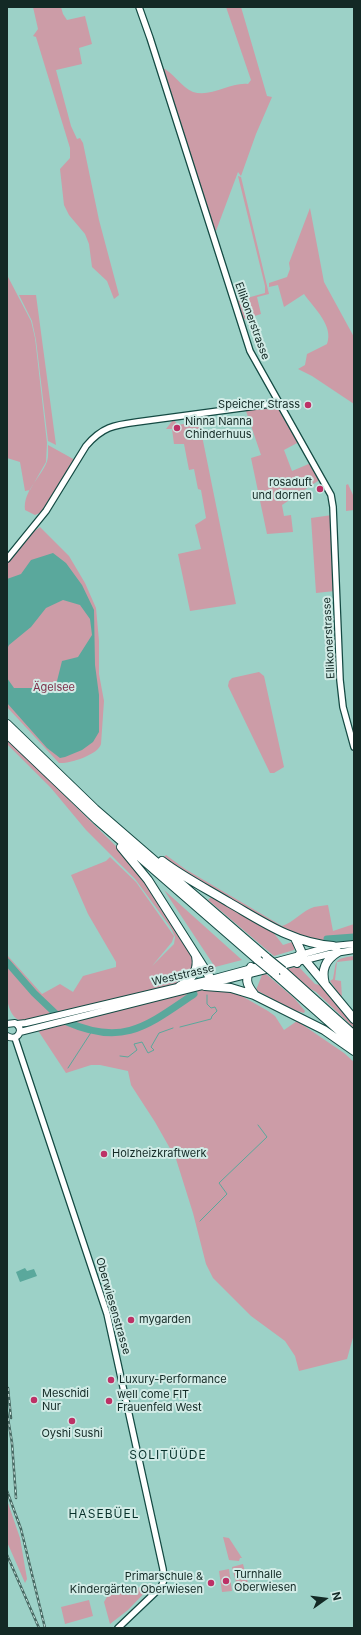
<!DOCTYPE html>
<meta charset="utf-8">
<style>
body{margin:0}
#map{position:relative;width:361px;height:1635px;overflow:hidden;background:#9cd1c7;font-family:Inter,sans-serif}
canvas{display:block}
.frame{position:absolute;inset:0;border:8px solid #132925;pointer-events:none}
.north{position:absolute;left:305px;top:1579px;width:40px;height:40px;-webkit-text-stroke:3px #d1ebe6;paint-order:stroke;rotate:76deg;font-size:11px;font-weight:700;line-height:16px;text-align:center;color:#132925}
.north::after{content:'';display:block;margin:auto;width:14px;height:18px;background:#132925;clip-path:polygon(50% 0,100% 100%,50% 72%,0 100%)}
</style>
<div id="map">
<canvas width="361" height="1635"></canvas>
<div class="frame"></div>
<div class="north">N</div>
</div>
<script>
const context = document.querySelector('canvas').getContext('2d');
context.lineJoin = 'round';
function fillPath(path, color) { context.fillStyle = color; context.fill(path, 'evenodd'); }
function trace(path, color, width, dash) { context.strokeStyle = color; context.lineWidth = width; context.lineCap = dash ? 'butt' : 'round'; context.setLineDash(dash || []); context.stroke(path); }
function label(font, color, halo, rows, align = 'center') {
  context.font = font + ' Inter,sans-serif'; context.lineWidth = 4; context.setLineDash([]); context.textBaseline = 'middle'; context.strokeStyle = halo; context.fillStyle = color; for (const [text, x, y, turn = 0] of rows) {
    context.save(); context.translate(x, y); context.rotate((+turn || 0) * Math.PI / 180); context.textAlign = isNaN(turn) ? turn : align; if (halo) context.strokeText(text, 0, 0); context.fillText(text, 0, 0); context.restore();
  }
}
fillPath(new Path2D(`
 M33 7H61L63 14 67 20 85 16 92 44 79 48 82 64 56 70 71 126 77 139 80 138 83 143 99 220 119 295 114 299 107 281 92 267 89 244 85 234 69 215 64 205 60 169 70 158V148L36 37 33 36 38 29Z
 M226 7H241L267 96 272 97 256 134 241 176 238 172 216 231 212 234 161 67C173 72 181 87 193 92 211 98 230 82 248 84L251 80Z
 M238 176 241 177 269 294 257 297 261 314 242 320 236 301 265 293V286Z
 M310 208 324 282 354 337V404L312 376 298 369 305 365 307 354 327 344C334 326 314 308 304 294L284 307 278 285 269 287V283L287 277 290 269 289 263Z
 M7 275 31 321 35 338 47 443 46 462 30 490 25 491 20 462 7 458Z
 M19 295H36L56 445 48 441 36 340 32 321Z
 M273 407 281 410 299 442 284 450 292 471 311 463 321 479 282 505 284 516 291 515 293 532 267 534 251 458 261 455 246 411Z
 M173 420H174L178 425 199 421 236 604 190 611 178 554 201 549 195 525 206 518 201 490 198 489 194 469 189 470 184 444H174L172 429H166Z
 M48 445 75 460 42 512 35 515 25 510C23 492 39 479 46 464 49 458 48 451 48 445Z
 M348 484 353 495 354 494V510L346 511V485Z
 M332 515 335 591 316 593 311 518Z
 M40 527 69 556 85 583 96 608 99 641V674L104 701 101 744C98 755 69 764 59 763L7 707V561L29 535Z
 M259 672 264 676 284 767 274 773H270L228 686 229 681 232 678Z
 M7 739 124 854 141 875 193 955 192 975 180 983 26 1021C23 1021 20 1021 17 1019 2 1009 7 971 7 955L42 994 60 984 73 992 83 976 116 967V962L88 914 71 875 106 861 110 857 136 882 174 936 172 942 152 966 174 944 175 937 171 928 135 879 86 830 51 788 7 744Z
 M166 855 185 869 282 926C294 922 302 911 314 907 318 906 323 906 328 905L333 931 354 924V940L327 942 284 932 162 859Z
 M164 890 242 960 215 967Z
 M212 896 273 932 283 945 292 942 295 944 294 950 274 956 208 900Z
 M354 956V960L337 962 335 980 341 981 342 998 330 981 333 979C337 961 332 959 354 956Z
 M298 966 315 984 320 985 354 1024V1028L316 992 309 988 287 969Z
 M266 974 294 998 305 1011 304 1013 293 1010 256 990 262 975Z
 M202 990H220L240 995 268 1011 275 1016 284 1030 297 1021 344 1053 354 1062V1334L347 1359 299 1371 295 1356 285 1341 251 1316 213 1278 206 1264 193 1213 176 1159 155 1122 131 1085 128 1071 100 1065H91L66 1073 37 1029Z
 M7 1500 20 1538 27 1579 25 1583 7 1542Z
 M223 1537 229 1538 242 1558H240L239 1561 229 1560Z
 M243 1564 249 1587 238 1590 232 1567Z
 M229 1569 232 1591 222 1592 219 1571Z
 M153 1584 128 1610 110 1624 104 1602 108 1595Z
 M89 1600 93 1616 65 1624 61 1607Z`), '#cc9ca7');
fillPath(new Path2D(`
 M53 553 66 563 82 585 94 610 95 665 99 695V732L93 742 82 750 65 757 60 758 47 748 7 703V678L14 688H34L40 692 46 691 57 681 62 661 78 657 92 635 90 619 80 605 63 600 46 608 31 627 9 645 7 649V579L21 574 31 560Z
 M25 1268 27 1271 34 1269 37 1276 20 1282 16 1272Z`), '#5aa89c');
trace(new Path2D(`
 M180 1027 211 1019 212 1016 217 1011 215 1007 211 1008 207 1004V995
 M120 1056 128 1057 137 1050 134 1044 142 1042 148 1053 154 1050 151 1047 159 1033 173 1028
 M68 1068 92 1031
 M200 1221 227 1194 219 1183 267 1137 258 1125`), '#5aa89c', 1);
trace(new Path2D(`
 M327 939 354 937
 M7 962 34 993 55 1013
 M67 1022C124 1047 148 1025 194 994`), '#5aa89c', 7);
const tertiary = new Path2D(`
 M139 7 150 38 250 351 331 495 333 507 340 680 343 707 354 747
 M7 559 46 511 86 446C102 427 114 425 137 422L278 403
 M15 1038 107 1314 163 1569 164 1580 161 1587 118 1628`);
const secondary = new Path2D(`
 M7 1024 15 1023C25 1029 18 1042 7 1036
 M17 1024 26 1023 211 979 333 946 354 944
 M20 1032 329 954 354 950`);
const motorway = new Path2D(`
 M7 724 95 809 267 958
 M7 734 97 820 258 960
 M121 847 148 880 211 979 217 983
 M162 861C183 877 207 889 230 903 263 922 293 943 333 946
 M295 938 301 951 297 963
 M300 954 354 1019
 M251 967C245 979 246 984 254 994
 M283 971 354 1035
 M275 974 354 1044
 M325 984C321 970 325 960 338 952
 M180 986C192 979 199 971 196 956
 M205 986 231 988 254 995 324 1030 354 1051`);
trace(tertiary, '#144a43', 8);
trace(secondary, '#144a43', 8);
trace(motorway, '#144a43', 10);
trace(tertiary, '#fff', 5.5);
trace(secondary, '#fff', 6);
trace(motorway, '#fff', 8);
const rail = new Path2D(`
 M8 1388 11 1418
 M7 1412 12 1443 16 1498
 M7 1491 21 1529 45 1628
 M7 1555 39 1628`);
trace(rail, '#476862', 2.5);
trace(rail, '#d1ebe6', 1, [3]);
const motorwayBridge = new Path2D(`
 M267 958 283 971
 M258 960 275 974`);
trace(motorwayBridge, '#144a43', 10, []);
trace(motorwayBridge, '#fff', 8);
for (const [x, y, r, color] of [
 [308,405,4,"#bd3166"],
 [177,428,4,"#bd3166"],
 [320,489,4,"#bd3166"],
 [104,1154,4,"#bd3166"],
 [131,1320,4,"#bd3166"],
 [111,1380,4,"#bd3166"],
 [34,1400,4,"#bd3166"],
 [109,1401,4,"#bd3166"],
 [72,1421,4,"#bd3166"],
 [226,1581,4,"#bd3166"],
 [211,1583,4,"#bd3166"]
]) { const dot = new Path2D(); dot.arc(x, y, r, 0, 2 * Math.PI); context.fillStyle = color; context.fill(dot); trace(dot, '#d1ebe6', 1.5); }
label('11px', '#132925', '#d1ebe6', [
 ["Ellikonerstrasse",252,321,70],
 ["Ellikonerstrasse",329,638,-93],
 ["Weststrasse",183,975,-13],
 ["Oberwiesenstrasse",113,1306,74]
]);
label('11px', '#132925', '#d1ebe6', [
 ["Speicher Strass",300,405,"right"],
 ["Ninna Nanna",185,422],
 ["Chinderhuus",185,435],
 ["rosaduft",312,483,"right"],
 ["und dornen",312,496,"right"],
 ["Holzheizkraftwerk",112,1154],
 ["mygarden",139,1320],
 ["Luxury-Performance",119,1380],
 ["Meschidi",42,1394],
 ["Nur",42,1407],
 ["well come FIT",117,1395],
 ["Frauenfeld West",117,1408],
 ["Oyshi Sushi",72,1434,"center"],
 ["Turnhalle",234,1575],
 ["Oberwiesen",234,1588],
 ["Primarschule &",203,1577,"right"],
 ["Kindergärten Oberwiesen",203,1590,"right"]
], 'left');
label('11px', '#7f314b', '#d1ebe6', [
 ["Ägelsee",54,688]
]);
context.letterSpacing = '1px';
label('12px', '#07312b', '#d1ebe6', [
 ["SOLITÜÜDE",168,1455],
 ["HASEBÜEL",104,1514]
]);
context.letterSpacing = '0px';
</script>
